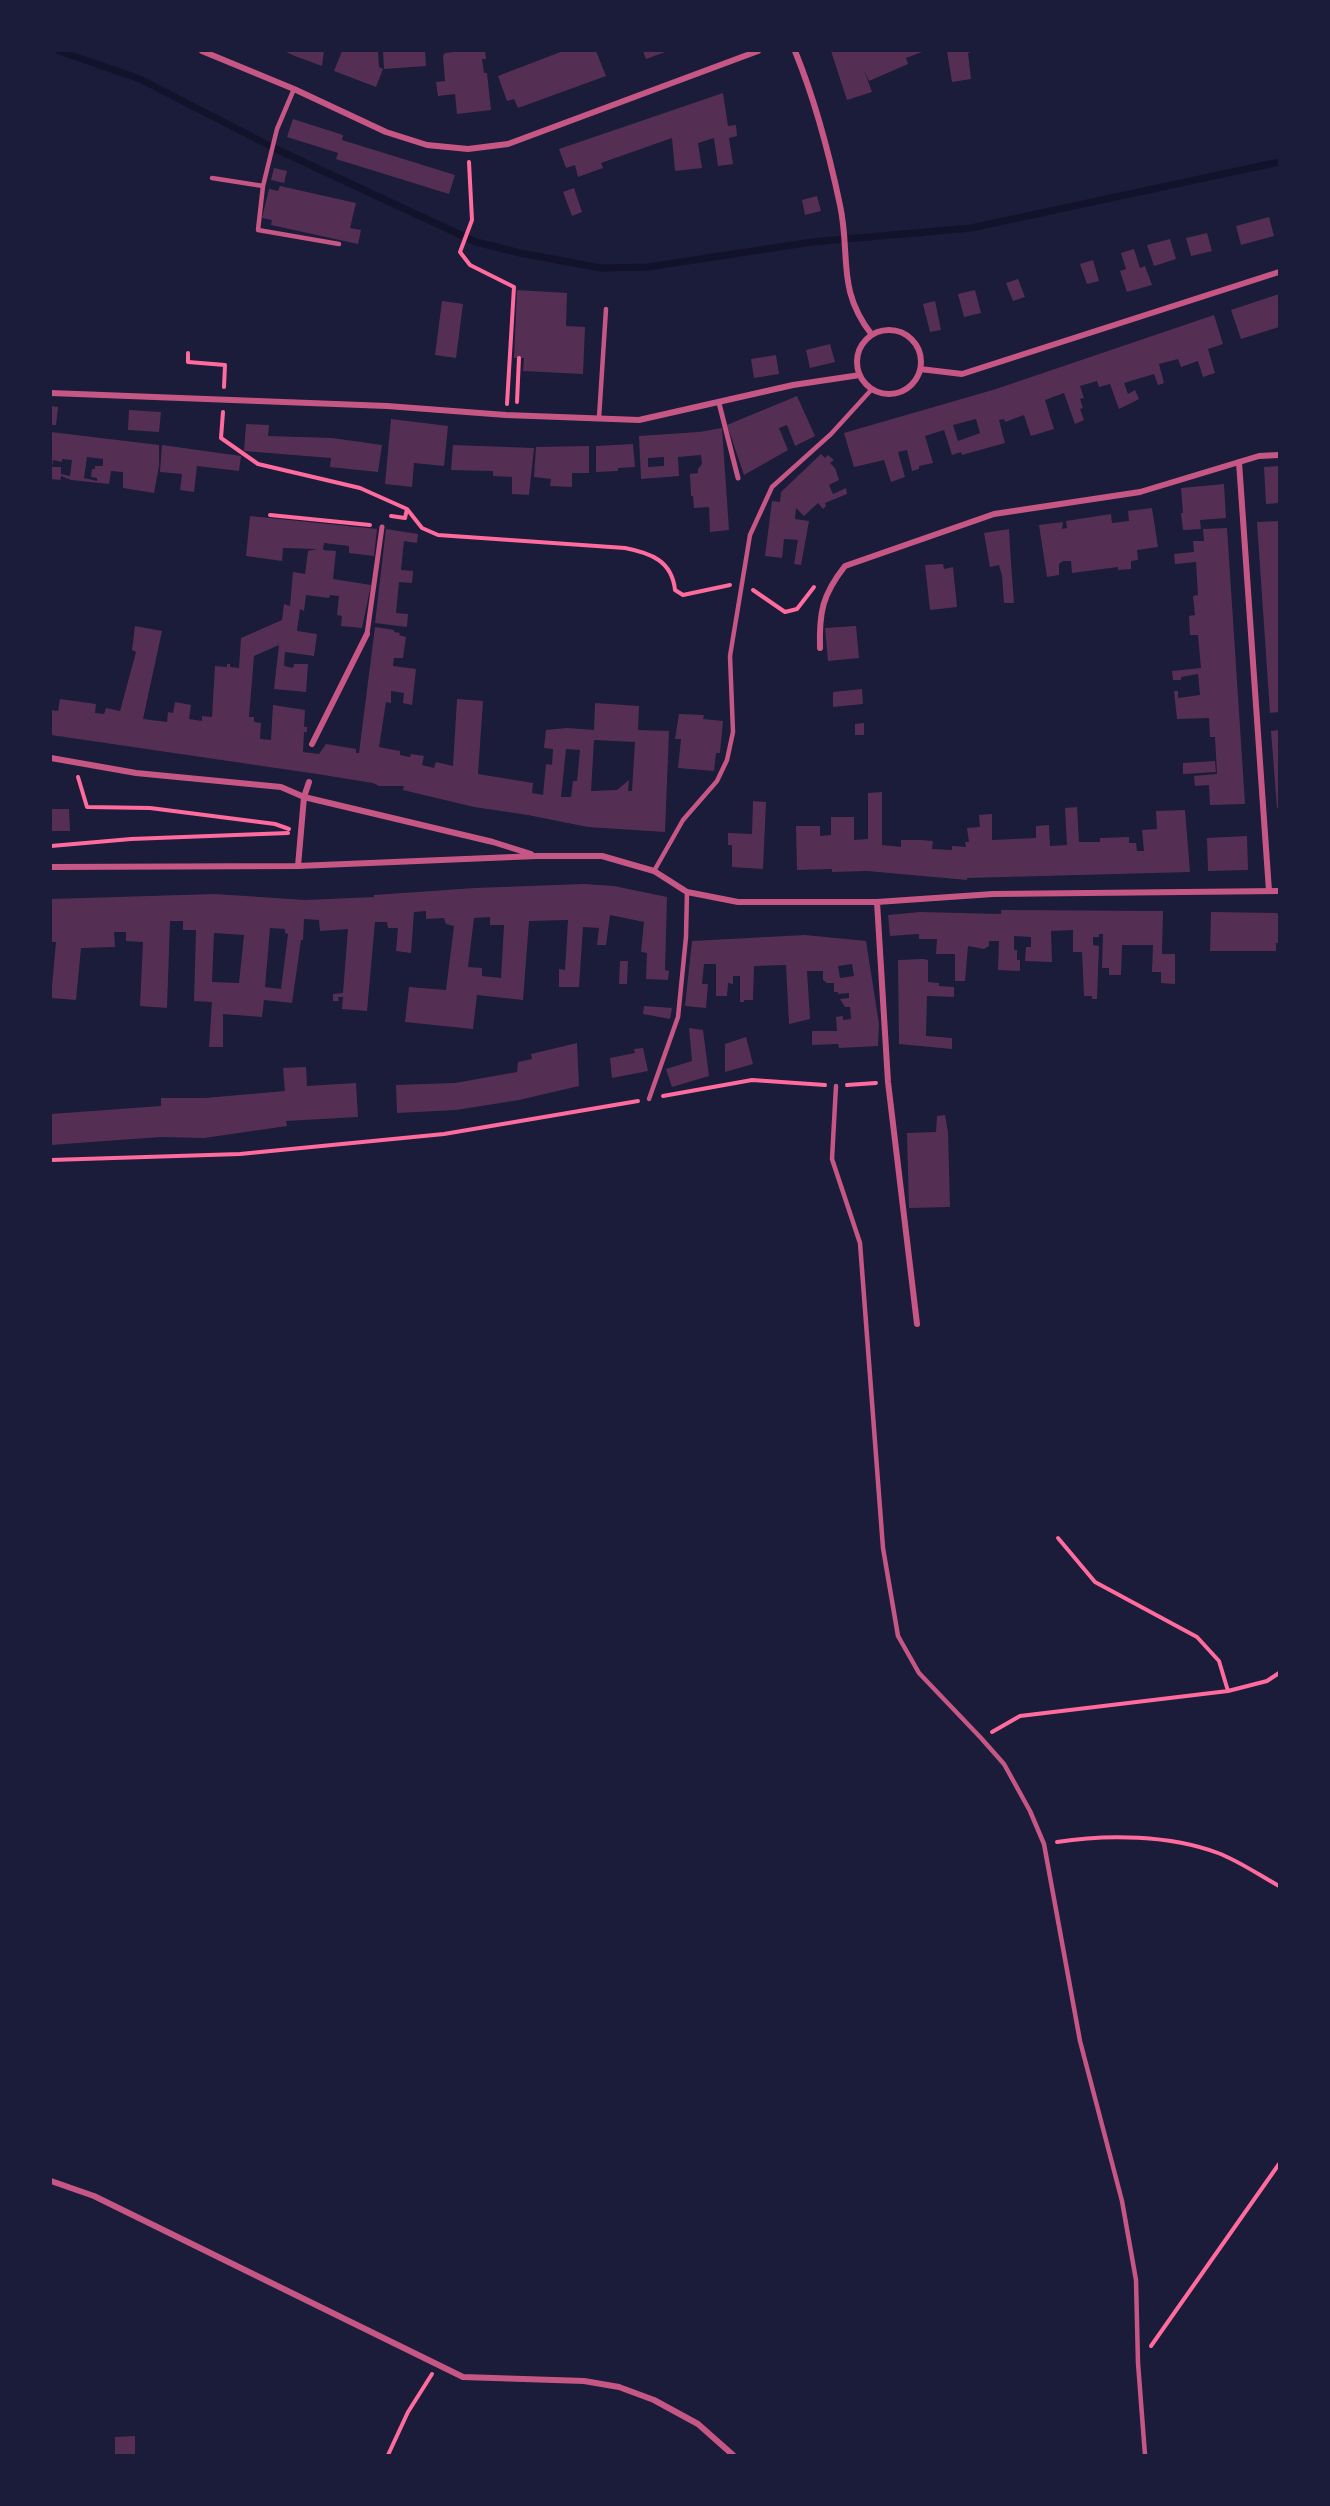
<!DOCTYPE html>
<style>
body{margin:0}
#map{position:relative;width:1330px;height:2506px;overflow:hidden;background:#1b1b3a;font-family:Raleway,sans-serif}
canvas{display:block}
.frame{position:absolute;inset:0;border:52px solid #1b1b3a;pointer-events:none}
</style>
<div id="map">
<canvas width="1330" height="2506"></canvas>
<div class="frame"></div>
</div>
<script>
const context = document.querySelector('canvas').getContext('2d');
context.lineJoin = 'round';
function trace(path, color, width, dash) { context.strokeStyle = color; context.lineWidth = width; context.lineCap = dash ? 'butt' : 'round'; context.setLineDash(dash || []); context.stroke(path); }
function fillPath(path, color) { context.fillStyle = color; context.fill(path, 'evenodd'); }
trace(new Path2D(`
 M59 51 140 79 278 150 476 242 520 253 601 268 648 267 812 242 971 228 1279 162`), '#12122b', 7);
fillPath(new Path2D(`
 M284 51H324L322 66 295 56Z
 M342 51H378L379 67 383 69 376 87 334 71Z
 M383 51H425L426 66 384 69Z
 M463 51H485L486 59H482L484 73H487L491 110 457 114 455 94 438 96 436 82 445 81 443 56 445 53Z
 M563 51H596L606 76 518 108 514 99 507 101 498 76Z
 M643 51H668L646 59Z
 M831 51H925L906 58 908 64 869 81 864 70 872 92 847 100Z
 M947 51H974L968 53 971 79 952 82Z
 M723 93 728 126 736 125 737 136 729 138 733 164 718 166 714 138 698 143 702 168 675 171 672 138 601 163 603 168 578 177 575 165 566 168 559 149Z
 M293 119 343 135 342 140 455 175 449 194 336 159 338 153 287 137Z
 M274 168 287 171 284 183 271 180Z
 M280 186 356 203 350 228 361 230 358 244 271 225 272 220 262 218 269 189 278 191Z
 M574 188 582 212 572 216 563 192Z
 M817 196 821 211 805 215 802 200Z
 M1269 217 1274 236 1241 245 1236 226Z
 M1207 233 1212 251 1191 256 1186 238Z
 M1170 239 1176 259 1154 266 1147 245Z
 M1134 249 1140 268 1145 266 1152 285 1127 292 1120 271 1126 269 1121 253Z
 M1093 260 1099 281 1087 284 1080 264Z
 M1018 279 1025 297 1013 301 1006 283Z
 M517 290 567 293 566 326 585 327 583 374 523 371 524 358H514Z
 M975 290 981 313 964 317 958 294Z
 M1279 294V327L1241 339 1231 310Z
 M442 301 463 304 456 358 435 355Z
 M935 301 941 330 930 332 923 304Z
 M1214 315 1223 344 1208 349 1215 373 1203 377 1198 361 1181 367 1178 359 1159 364 1164 383 1158 385 1154 374 1124 383 1128 394 1135 390 1139 399 1119 409 1110 384 1099 387 1097 381 1080 386 1084 398 1080 399 1083 408 1080 409 1084 420 1075 424 1064 393 1045 400 1054 429 1031 436 1024 415 1005 422 1004 419 999 420 1005 443 962 455 961 452 952 455 944 430 925 436 933 463 919 466V469L912 471 907 450 898 452 905 477 891 482 884 460 854 467 844 433 996 389ZM976 419 980 433 958 441 953 425Z
 M830 344 835 362 810 368 806 350Z
 M776 355 779 374 754 378 751 359Z
 M797 396 815 436 795 446 787 425 779 428 788 450 744 475 727 425Z
 M51 406 58 407 56 425H51Z
 M129 410 161 412 159 432 128 430Z
 M391 419 448 426 444 466 414 463 412 487 385 484Z
 M246 424 269 425 268 436 332 438 382 445 378 472 330 467 331 458 244 451Z
 M722 428 729 530 710 532 709 507 694 508 693 496H691L690 474 698 473V469L702 464 701 455 678 457 679 476 641 479 639 436 699 432ZM664 457V466L648 467V458Z
 M51 432 159 445V466L154 493 123 488V472L111 471 109 484 71 480 61 476 60 480 51 479ZM87 457 103 459V466H95V469H92L91 477 97 478V481L84 478ZM62 459 72 460 70 476 61 474V467H52L53 460 62 462Z
 M633 444 635 467 618 468V471L596 472V446Z
 M162 445 241 456 239 471 197 466 194 492 180 490 182 474 160 472Z
 M453 445 534 448 529 495 512 494V477L493 476V471L451 470Z
 M589 446V473H572V487L550 486 551 479 534 477 536 447Z
 M821 454 825 458 828 455 834 460 830 463 835 468 839 480 829 485 833 494 846 488 847 494 825 503 826 506 823 509 818 503 804 516 796 508 795 519 809 521 801 565 794 564 798 540 784 539 782 558 765 556 772 501 780 502 781 492Z
 M1279 466V503L1266 504 1264 467Z
 M1224 484 1226 518 1200 520 1201 529 1183 530 1181 513H1183L1181 488Z
 M1152 508 1158 547 1137 550 1138 560 1131 561V569L1118 570V567L1072 573 1071 561H1063L1059 564V575L1047 577 1039 525 1063 522 1062 529 1067 528 1066 521 1111 514 1112 523 1129 521 1128 511Z
 M250 516 377 529 374 556 349 553V546L324 543 323 550 336 551 333 579 371 585 362 628 341 626 342 616 337 615 339 596 330 595 329 598 306 595 304 611 300 609 297 631 317 634 314 656 285 652 284 666 293 668 294 664H308L306 692 274 689 279 645 254 656 249 717H254V722L261 723 260 739 271 740 273 705 305 710 304 727H307V732H304L303 752 319 754 326 744 356 749V753H359L375 627 394 630V632L400 633 399 635 406 637 403 658H394L393 666 416 669 412 705 403 703 404 693 391 691V703L386 702 379 747 400 751V755L410 757 411 754 424 756 422 765 434 768 436 762 453 766 457 699 483 701 478 774 533 783 532 793 543 795 546 764 552 765 553 749 544 748 546 730 567 728 594 730 595 703 639 706 638 730 669 731 665 832 588 827 528 815 474 807 403 790 404 786H379L373 783 317 774 51 735V710L58 711 60 699 96 704 95 713 104 714 106 708 120 711 136 652 132 650 135 626 162 631 143 719 167 722 168 712 173 713 175 702 191 705 189 719 202 721V716L212 717 215 666 227 667V664H230V667L239 668 241 638 282 620 284 604 290 606 293 572 305 574 308 551 317 549 283 548 282 561 246 556ZM594 740 635 742 632 791H628L629 780 617 790 591 791ZM566 749 580 750 577 781H573L571 797H561Z
 M1279 521V712L1270 713 1257 522Z
 M1227 528 1245 804 1210 805 1209 785 1195 786 1194 776 1217 774 1215 737H1210L1209 718 1177 719 1174 691H1178V698L1200 695 1198 674 1181 677V680H1173L1172 671 1201 668 1198 635H1190L1189 616 1195 615 1193 596 1198 595 1196 562 1175 564 1174 554 1194 552 1193 541H1204L1203 529Z
 M386 529 418 534 417 543 404 541 401 570 413 571 412 583 399 582 396 613 408 614 407 627 375 623Z
 M1009 529 1011 563 1014 603H1004L1002 576 999 565 990 567 984 533Z
 M943 564 944 569 953 567 957 607 930 610 925 565Z
 M856 626 859 658 828 661 825 628Z
 M862 689 863 704 833 707V692Z
 M679 714 704 715 703 719 723 721 720 753H716L714 771 678 768 681 739H675Z
 M864 723V735H855V724Z
 M1279 730V808H1277L1271 731Z
 M1215 761 1216 772 1183 774V763Z
 M882 792V845L901 847V840H921L933 841 932 849 952 850V846L966 847 965 842H969L967 828 980 827 979 815 992 814V840L1036 838V826L1049 825 1050 846 1067 845 1065 808 1077 807 1079 842H1100V838L1129 837V843H1136L1137 851H1144L1142 830 1157 829 1156 811 1185 810 1190 872 967 878V880L867 871 832 872V869L797 870 796 826H820V836L831 835V817H854V840L868 839V793Z
 M753 801 766 802 763 869 732 867V845H728V833L752 834Z
 M51 809H69L70 831H51Z
 M1247 836 1248 870 1208 871 1207 838Z
 M584 884 614 886 667 897 665 970 669 971 668 980 646 979 647 953 641 952 644 922 610 915 606 945H597L599 928 583 927 579 987H559V969L565 970 568 920 529 921 523 1000 477 995 473 1029 405 1022 409 987 446 990 454 926 446 924 444 918 426 919V911L414 912 411 953 396 951 398 928H388L387 922H375L367 1011 342 1009 343 997H338L339 1001H333V994L343 993 348 929 320 931 319 920 304 919 303 940H301L292 1003 264 1000 262 1017 223 1014V1047H209L212 1002 194 1001 196 930H183V921H170L167 1008 140 1006 143 942 126 941V932H114L115 947 81 948 76 1000 51 998 56 942H51V899L215 894 305 900 374 897V895L475 888ZM490 917V925H504L501 978 482 976V968L468 967 474 918ZM270 928 285 929V933L288 934 281 989 265 987ZM214 933 244 935 239 983 212 982Z
 M1001 910 1163 911 1162 954H1175V984L1161 983V972H1152L1153 945H1122L1121 975H1109V968H1102L1103 934H1099V937H1093V945L1099 946 1097 999H1092V996H1084L1082 952H1073V930L1051 931 1052 962 1025 961 1026 947H1031V937L1014 936V950H1017V960H1020V971L998 970 999 941H989V946L984 949 968 946 965 981H955V954H936L937 939H919V934L890 936 888 915 920 912 1001 914Z
 M1211 912 1277 913 1279 915V943H1276V951H1210Z
 M805 935 866 941 879 1024 878 1046 839 1048 838 1044 812 1045V1031H837L836 1017 843 1016V1020L851 1019 850 1007H845L840 999 849 998V993L838 994V992H834V983H827L823 980V971H807L810 1019 789 1024 786 965 754 966 753 1000H744V1002H740V976H733V984L728 983 727 996H716V964H704L702 984H708L706 1008 685 1006 692 941ZM852 964 854 976 840 978 838 966Z
 M923 959 928 960V982L939 983V986L954 987V997L927 996 926 1036 952 1038V1049L899 1044 898 960Z
 M620 961H628L627 984H619Z
 M644 1006 672 1008 670 1019 643 1014Z
 M689 1028 703 1030 709 1076 672 1087 666 1069 692 1061Z
 M746 1037 753 1064 725 1072V1044Z
 M577 1043 579 1086 519 1100 456 1110 397 1113 396 1085 455 1083 517 1072 518 1062 532 1059 531 1054Z
 M643 1048 648 1071 612 1078 610 1058 635 1053 634 1049Z
 M306 1067 307 1086 356 1083 358 1117 286 1121 287 1126 204 1138 160 1137 51 1145V1114L161 1106V1098H205L285 1091 283 1068Z
 M945 1115 948 1132 950 1207 909 1208 907 1133 936 1132 937 1116Z
 M135 2436V2455H115V2437Z`), '#542f53');
trace(new Path2D(`
 M469 162 472 220 460 252 470 265 514 287 507 404
 M188 353V362L225 365 224 387
 M517 402 519 358
 M223 412 221 438 258 464 360 488 407 509 405 518 391 516
 M407 509 422 528 438 535 625 548C651 553 672 561 675 590L683 595 730 585
 M270 515 370 525
 M753 590 785 612 797 609 814 587
 M78 777 87 807 150 808 275 824 289 829
 M51 846 131 839 288 833
 M847 1085 876 1083
 M663 1096 752 1080 825 1085
 M51 1160 240 1154 444 1134 638 1101
 M1058 1538 1095 1582 1197 1637 1219 1661 1228 1691
 M992 1732 1020 1716 1228 1691 1267 1681 1279 1673
 M1057 1842C1107 1834 1170 1835 1218 1853 1239 1861 1259 1875 1279 1886
 M1151 2346 1279 2164
 M388 2455 408 2412 432 2374`), '#ff6b9d', 4);
trace(new Path2D(`
 M212 178 263 186 277 129 294 89
 M263 186 258 230 339 244
 M599 418 606 309
 M654 871 683 820 717 781 727 760 733 732 730 656 750 535 772 487 831 434 872 389
 M836 1086 832 1159 860 1243 883 1548 898 1636 919 1673 981 1738 1004 1764 1030 1811 1044 1844 1080 2041 1122 2201 1136 2280 1138 2363 1145 2455
 M649 1099 678 1017 686 937 687 892`), '#c65784', 4.5);
trace(new Path2D(`
 M719 403 738 478
 M367 634 382 527`), '#c65784', 5);
trace(new Path2D(`
 M202 51 294 89 386 132 427 145 468 149 508 144 758 51
 M795 51C815 100 829 153 840 205 851 256 836 289 872 335
 M857 362a32 32 0 1 1 64 0a32 32 0 1 1-64 0Z
 M920 369 962 374 1279 272
 M51 393 387 406 506 415 639 420 793 385 860 375
 M1239 462 1269 891
 M820 648C819 613 822 595 845 566L994 514 1140 492 1259 456 1279 455
 M312 744 367 634
 M51 758 136 773 281 787 304 797 493 842 531 854
 M298 866 304 797 309 782
 M51 867 298 866 537 856H602L654 871 687 892 738 902H877L993 894 1279 891
 M877 902 888 1082 917 1324
 M51 2181 94 2196 463 2377 584 2381 619 2387 654 2400 698 2424 733 2455`), '#c65784', 6);
</script>
